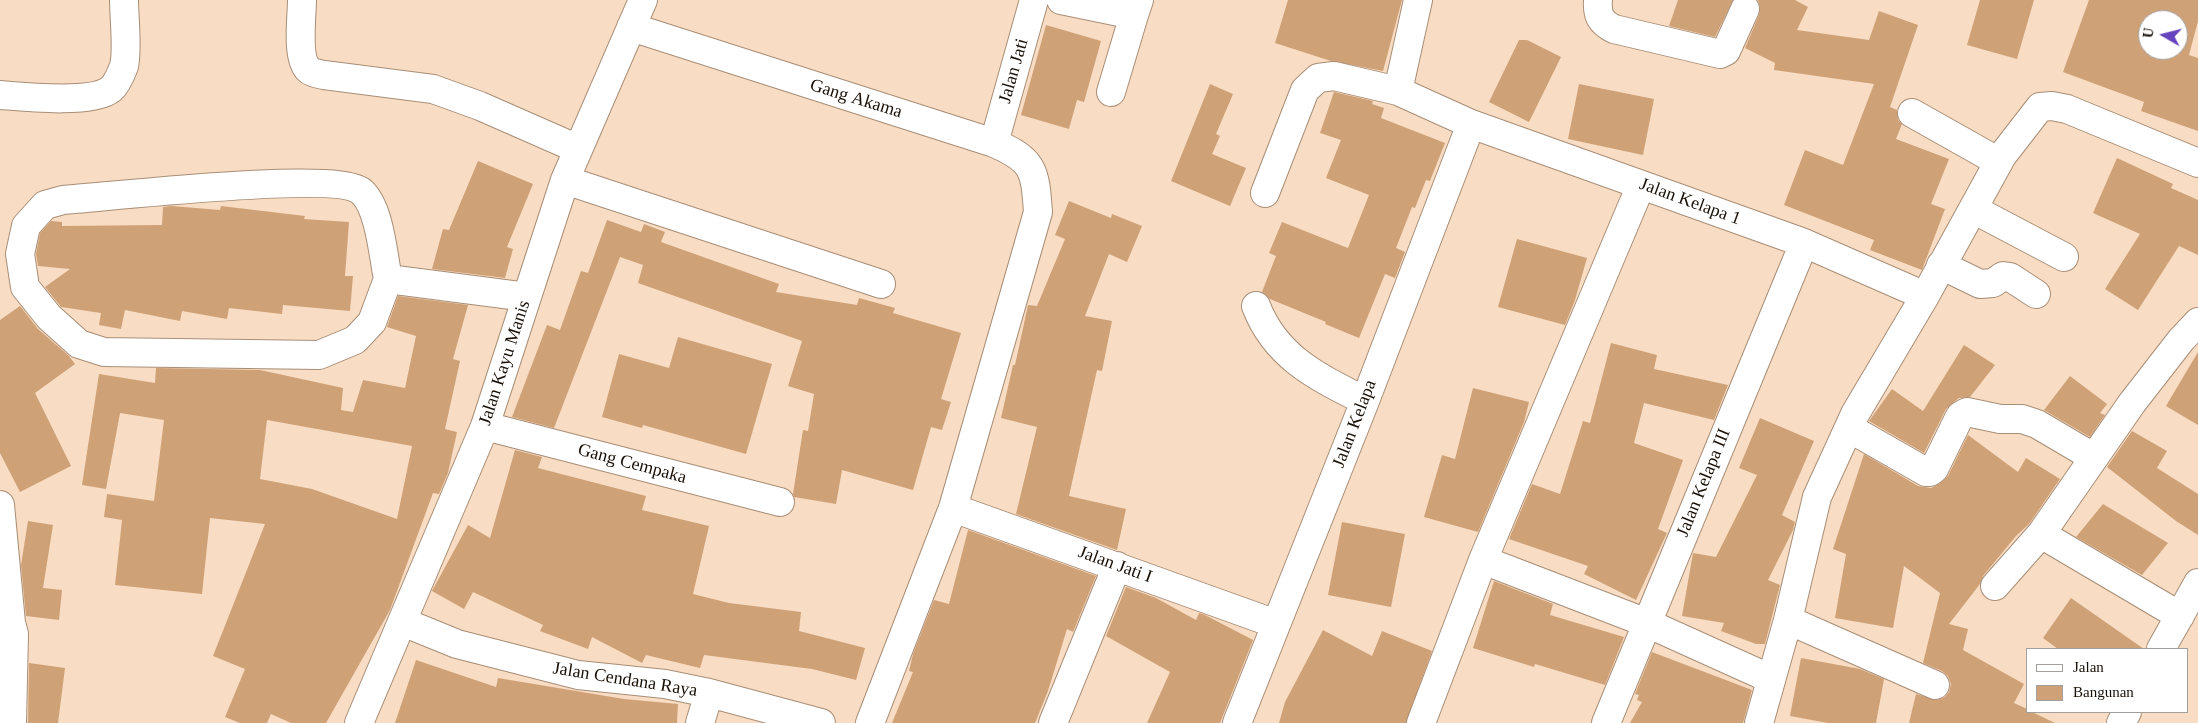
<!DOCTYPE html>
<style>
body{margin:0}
#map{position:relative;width:2198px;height:723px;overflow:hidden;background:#f8dcc3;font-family:"Times New Roman",serif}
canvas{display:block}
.legend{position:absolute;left:2026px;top:648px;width:162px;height:65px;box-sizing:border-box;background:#fff;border:1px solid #a39f9c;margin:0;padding:6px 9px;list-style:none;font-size:15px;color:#180f07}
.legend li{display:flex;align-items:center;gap:10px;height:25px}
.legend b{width:25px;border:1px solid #a39f9c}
.north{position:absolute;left:2138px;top:10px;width:50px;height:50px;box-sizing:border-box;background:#fff;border:1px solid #a39f9c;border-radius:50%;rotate:278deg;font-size:14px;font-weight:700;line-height:20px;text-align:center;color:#180f07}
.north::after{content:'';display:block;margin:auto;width:18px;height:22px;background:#6644bc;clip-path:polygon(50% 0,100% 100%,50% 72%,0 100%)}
</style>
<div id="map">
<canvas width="2198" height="723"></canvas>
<ul class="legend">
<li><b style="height:6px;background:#fff"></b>Jalan</li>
<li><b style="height:14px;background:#cfa177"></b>Bangunan</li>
</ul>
<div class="north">U</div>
</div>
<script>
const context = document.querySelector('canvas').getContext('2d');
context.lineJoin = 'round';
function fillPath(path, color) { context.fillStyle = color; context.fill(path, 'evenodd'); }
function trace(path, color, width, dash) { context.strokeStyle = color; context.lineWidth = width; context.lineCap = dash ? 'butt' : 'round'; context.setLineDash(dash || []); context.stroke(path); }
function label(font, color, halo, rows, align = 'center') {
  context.font = font + ' "Times New Roman",serif'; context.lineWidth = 5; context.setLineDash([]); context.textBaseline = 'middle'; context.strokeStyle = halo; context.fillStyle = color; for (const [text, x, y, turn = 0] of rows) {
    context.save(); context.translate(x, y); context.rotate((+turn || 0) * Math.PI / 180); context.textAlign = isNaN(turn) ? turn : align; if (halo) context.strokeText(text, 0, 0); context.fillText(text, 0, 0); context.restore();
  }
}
fillPath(new Path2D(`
 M1288 0H1402L1383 71 1331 61 1275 43Z
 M1678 0H1733L1715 37 1669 26Z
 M1758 0H1795L1808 7 1797 30 1869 40 1879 11 1918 25 1890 107 1897 110 1898 120 1902 124 1896 139 1949 159 1931 204 1945 209 1922 270 1870 250 1874 240 1784 205 1805 150 1843 165 1874 84 1774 70 1775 63 1745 48 1759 15 1760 7Z
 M1980 0H2034L2017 59 1967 45Z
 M2089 0H2198V21L2189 55 2198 58V131L2141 111 2144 102 2063 72ZM2148 20H2178V50H2148Z
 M1046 25 1101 41 1084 102 1077 100 1069 129 1021 115Z
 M1519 40H1527L1561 57 1529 122 1489 102Z
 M1210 84 1233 94 1216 134 1220 136 1212 154 1246 168 1230 206 1171 181Z
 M1579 84 1654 99 1643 155 1568 139Z
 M1334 92 1373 101 1372 104 1384 108 1381 118 1445 143 1430 181 1426 180 1415 208 1412 207 1396 248 1405 252 1395 278 1385 274 1359 338 1325 324 1326 322 1270 299 1262 292 1276 256 1269 253 1282 222 1348 248 1369 195 1326 178 1341 140 1320 133Z
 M2117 158 2173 184 2171 188 2198 200V255L2179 246 2138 310 2105 289 2140 234 2093 213Z
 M478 161 533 184 507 247 513 249 505 278 432 269 443 229 449 230Z
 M1069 201 1111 218 1112 214 1142 226 1127 262 1109 254 1085 316 1112 321 1102 371 1097 370 1069 496 1126 509 1117 550 1016 514 1037 427 1001 418 1013 365H1015L1028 305 1037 306 1065 239 1055 235Z
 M171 206 220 210 221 206 305 216 304 219 349 222 345 276H353L350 311 283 305 282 314 229 308 227 319 182 311 180 321 125 310 121 329 99 325 101 313 61 307 45 287 70 269 38 266 36 254 40 233 51 221 62 222V226L162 225 163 207Z
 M607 220 641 232 644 224 665 232 661 242 779 284 776 292 857 305 859 298 895 308 893 313 961 333 941 399 951 402 942 430 931 427 913 490 842 470 836 504 794 497 793 494 803 430 808 431 814 394 788 386 802 341 638 283 643 265 620 257 554 428 512 417 547 325 560 330 581 271 588 273Z
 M1517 239 1587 258 1575 300 1565 325 1498 307Z
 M398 296 468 305 453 359 460 361 445 429 457 432 448 473 439 494 433 493 390 610 326 723H291L271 714 267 723H240L225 717 245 669 213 656 265 524 210 518 202 594 115 585 122 520 104 517 107 494 154 501 164 420 120 413 106 489 82 485 99 374 155 383 156 368 260 370 343 388 341 410 353 412 363 380 405 388 416 336 387 327ZM267 420 412 446 397 519 312 489 260 479Z
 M20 306 38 329 69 356 75 364 35 393 71 466 20 492 0 453V320Z
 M678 337 772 364 746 454 643 425 642 428 602 417 619 354 669 368Z
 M1611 343 1657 355 1654 369 1728 385 1714 420 1644 403 1634 443 1683 460 1658 529 1667 533 1636 600 1584 574 1588 566 1509 539 1532 484 1560 494 1583 421 1590 423Z
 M1964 345 1995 365 1970 397 1959 398 1946 409 1924 453 1869 421 1892 389 1923 411Z
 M2198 352V425L2166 406Z
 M2070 376 2107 404 2100 413 2105 415 2090 437 2044 410Z
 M1473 388 1529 402 1524 422 1478 532 1424 517 1442 455 1455 459Z
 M1760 418 1814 441 1782 515 1795 522 1793 530 1768 580 1780 585 1765 644H1756L1721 631 1724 623 1682 616 1693 553 1716 557 1757 475 1739 468Z
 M2132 431 2167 451 2157 468 2198 494V535L2176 521 2107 467Z
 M1968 435 2018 472 2026 458 2060 479 2029 524 2016 536 1983 576 1980 584 1949 624 1968 629 1963 650 2024 684 2014 703 2027 709V712H2032L2055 723H1909L1916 694 1937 700 1945 697 1949 692 1951 684 1948 676 1942 671 1923 663 1940 593 1904 566 1893 628 1835 618 1846 554 1833 549 1864 454 1918 486 1931 488 1939 484 1948 476Z
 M515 450 542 457 538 468 646 496 642 510 709 526 693 594 729 603 801 612 799 631 865 648 856 680 812 669 704 655 700 668 646 655 642 663 592 637 588 649 540 631 543 625 473 592 464 609 432 591 468 525 490 538Z
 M2103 504 2168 543 2142 575 2076 537Z
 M28 521 53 525 43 588 62 590 59 620 26 616 21 565Z
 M1342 522 1405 534 1391 607 1328 595Z
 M968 530 1096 576 1073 632 1067 629 1048 691 1035 723H892L913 672 909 671 913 654 934 600 949 604Z
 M1494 581 1553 604 1550 615 1624 637 1605 685 1535 664 1534 667 1473 648Z
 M1126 587 1156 598 1196 620 1199 613 1205 615 1253 640 1220 723H1147L1170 672 1106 636Z
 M2071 598 2144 649H2058L2043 638Z
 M1323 630 1372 656 1382 631 1432 651 1406 723H1279L1285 702Z
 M1652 652 1752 690 1743 723H1630L1642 702 1637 700 1639 695 1635 694Z
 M1801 658 1860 669 1884 679 1876 723H1828L1790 716Z
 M416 660 496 687 498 678 624 699 678 704 677 723H395Z
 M29 663 65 668 58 723H28Z`), '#cfa177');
const minor = new Path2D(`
 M302 0C302 16 296 59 309 70 312 73 319 74 324 75L433 89 480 106 578 149
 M1061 0 1134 15 1139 0
 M1418 0 1398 91 1471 124 1804 243 1925 296 2002 156 2040 107 2052 106 2067 109 2198 163
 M1598 0C1597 15 1600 22 1614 29L1720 54 1726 51 1745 9
 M631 27 994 143C1034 160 1035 170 1038 212L953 508 870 723
 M1111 92 1134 15
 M0 95C24 97 93 104 111 89 117 84 121 74 124 66 128 50 124 17 124 0
 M1912 113 1999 162
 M994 143 1034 0
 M565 180 881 284
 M1265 193 1305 90 1318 78 1334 76 1398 91
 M1973 209 2064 257
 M1941 265 1980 284 1993 283 2003 276 2010 277 2036 294
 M388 279 372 322 355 340 319 355 104 352 79 344 49 317 25 287 20 254 26 226 45 205 63 200C107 197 338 170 362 192 380 209 383 255 388 279L527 297
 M1256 306C1276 358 1318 377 1365 401
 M485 426 780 502
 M1849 428 1926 472H1930L1934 469 1960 416 1967 412 2000 419H2022L2037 424 2093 457
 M0 505 11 623 14 634 12 723
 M953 508 1276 624
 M2041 534 2180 616
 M1483 560 1647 623 1771 679
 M1995 586 2041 534 2132 403 2181 340 2198 322
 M1788 620 1935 685
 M403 622 457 644 578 675 665 684 709 693 821 723
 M2161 649 2198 583
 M359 723 485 426 565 180 643 0
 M700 723 709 693
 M1053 723 1117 566
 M1237 723 1365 401 1471 124
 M1421 723 1483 560 1641 185
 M1606 723 1804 243
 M1759 723 1788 620 1817 497 1855 414 1925 296
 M2121 723 2127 712`);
trace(minor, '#a88e77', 30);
trace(minor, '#fff', 28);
label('18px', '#180f07', '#fff', [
 ["Jalan Jati",1014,71,-74],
 ["Gang Akama",856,99,17],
 ["Jalan Kelapa 1",1690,202,20],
 ["Jalan Kayu Manis",505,363,-72],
 ["Jalan Kelapa",1355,424,-69],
 ["Gang Cempaka",632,464,15],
 ["Jalan Kelapa III",1704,483,-68],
 ["Jalan Jati I",1115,565,20],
 ["Jalan Cendana Raya",625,680,9]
]);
</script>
